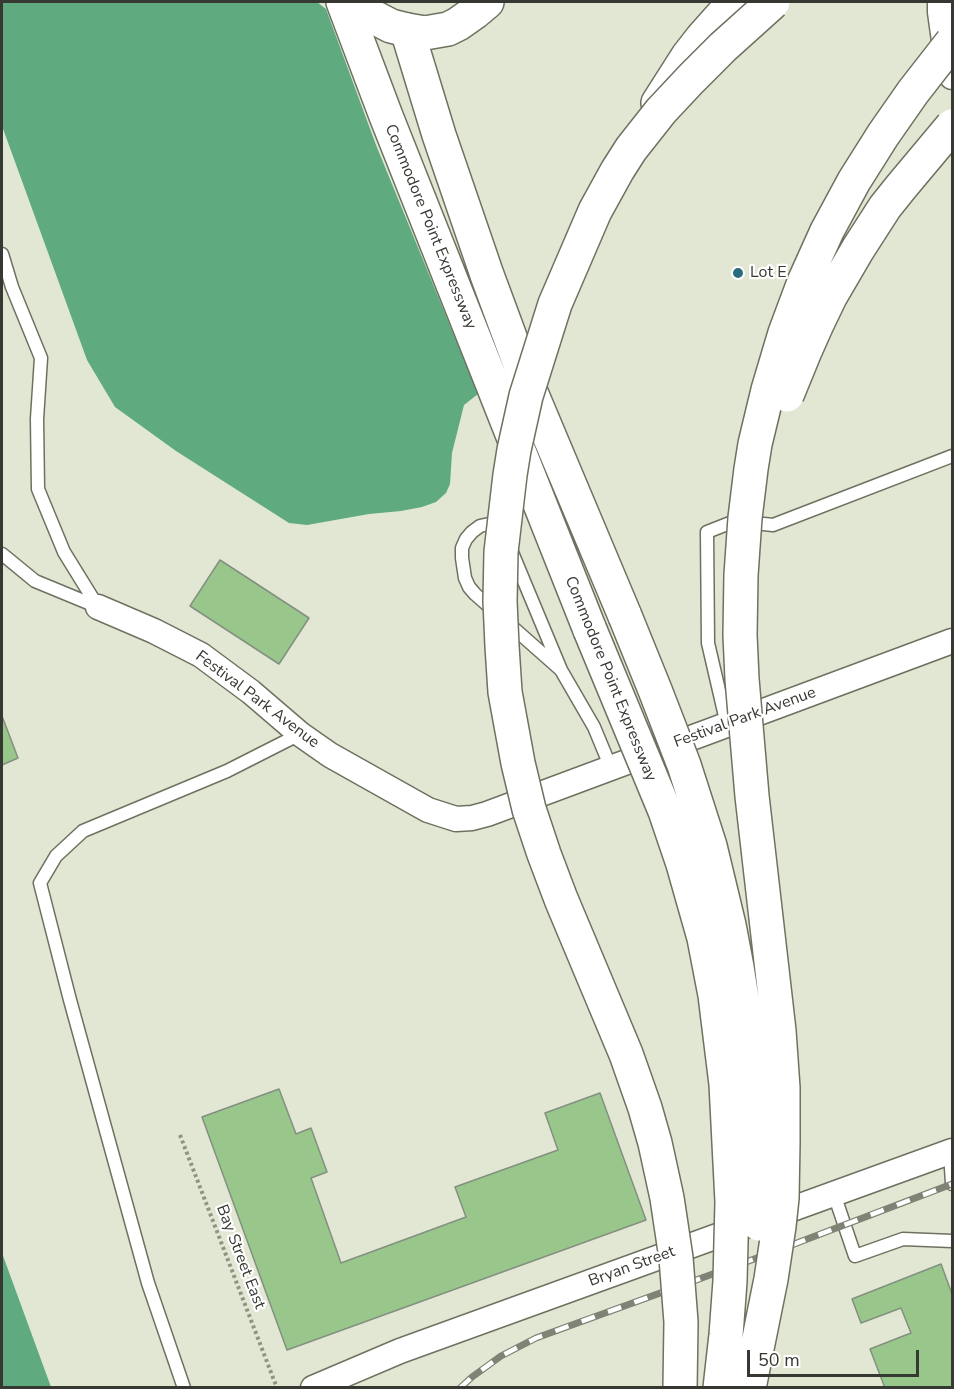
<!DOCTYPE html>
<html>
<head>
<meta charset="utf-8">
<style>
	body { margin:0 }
	#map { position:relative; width:954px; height:1389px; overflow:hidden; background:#e1e7d2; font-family:"Nunito Sans",sans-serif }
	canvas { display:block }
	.frame { position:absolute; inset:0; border:3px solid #363931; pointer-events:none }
	.scale { position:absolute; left:747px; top:1350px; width:172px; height:27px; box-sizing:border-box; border:3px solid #363931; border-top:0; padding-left:8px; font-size:18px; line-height:21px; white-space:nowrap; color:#363931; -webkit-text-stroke:4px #fff; paint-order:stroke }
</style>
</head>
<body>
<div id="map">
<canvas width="954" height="1389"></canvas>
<div class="frame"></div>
<div class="scale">50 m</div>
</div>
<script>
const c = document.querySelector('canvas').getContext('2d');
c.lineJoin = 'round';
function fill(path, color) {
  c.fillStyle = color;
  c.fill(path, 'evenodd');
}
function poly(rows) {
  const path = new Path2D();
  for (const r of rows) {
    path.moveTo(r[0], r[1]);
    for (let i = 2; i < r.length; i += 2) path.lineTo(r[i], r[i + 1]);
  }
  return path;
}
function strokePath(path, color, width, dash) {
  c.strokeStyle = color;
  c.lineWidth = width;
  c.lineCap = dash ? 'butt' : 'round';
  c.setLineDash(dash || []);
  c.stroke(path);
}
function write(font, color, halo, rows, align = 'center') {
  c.font = font + ' "Nunito Sans",sans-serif';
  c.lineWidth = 4.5;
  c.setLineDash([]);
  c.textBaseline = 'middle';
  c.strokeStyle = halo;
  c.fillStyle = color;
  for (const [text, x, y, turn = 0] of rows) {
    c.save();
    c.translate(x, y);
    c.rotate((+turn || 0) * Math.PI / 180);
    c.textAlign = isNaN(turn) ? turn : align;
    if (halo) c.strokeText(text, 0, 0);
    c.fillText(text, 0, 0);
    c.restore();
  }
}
fill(poly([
	[2,2,317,2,326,9,376,145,478,394,464,405,452,453,450,484,446,493,436,502,422,507,401,511,369,514,307,525,289,523,176,451,115,407,87,360,2,126],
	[2,1253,51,1387,2,1387]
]), '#60aa80');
const building = poly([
	[220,560,309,618,279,664,190,606,220,560],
	[2,716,18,758,2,765,2,716],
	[279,1089,296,1134,311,1128,327,1172,311,1178,341,1263,466,1217,455,1187,558,1150,545,1113,600,1093,646,1220,287,1350,202,1117,279,1089],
	[941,1264,952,1294,952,1388,885,1388,870,1349,911,1333,901,1308,861,1323,852,1299,941,1264]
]);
fill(building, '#99c78b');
strokePath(building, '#839080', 1.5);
const lane = poly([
	[2,254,12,287,41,358,37,419,38,489,64,552,98,607],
	[502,529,495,524,489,524,480,526,472,532,466,539,462,548,462,558,465,578,469,587,475,594,561,670],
	[511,550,561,670,594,727,611,768],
	[2,554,35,581,98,607],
	[727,725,708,643,707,532,735,521,773,525,952,456],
	[950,1152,952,1184],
	[834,1194,855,1256,903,1239,952,1241],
	[184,1388,148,1283,70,1000,40,883,56,856,83,831,227,771,300,734]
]);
const street = poly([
	[940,2,940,12,945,48,952,77],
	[98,607,154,631,201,655,251,692,300,734,330,755,428,810,456,819,472,818,487,814,952,641],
	[313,1388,400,1351,952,1151]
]);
const secondary = poly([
	[352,2,366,13,391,26,407,30,425,33,448,29,458,24,475,12,487,2]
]);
const highway = poly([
	[343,2,386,116,590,630],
	[407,30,439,135,487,275,527,383,625,616],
	[658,103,688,56,702,38,734,2]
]);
strokePath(lane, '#6d7260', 15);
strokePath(street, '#6d7260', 27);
strokePath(secondary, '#6d7260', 36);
strokePath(highway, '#6d7260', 36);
strokePath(poly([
	[180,1135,277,1388]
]), '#8e9384', 4, [3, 3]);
strokePath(lane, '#fff', 12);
strokePath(street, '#fff', 24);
strokePath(secondary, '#fff', 33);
strokePath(highway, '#fff', 33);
const rail = poly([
	[460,1388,472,1377,501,1356,536,1338,768,1254,952,1184]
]);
strokePath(rail, '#7e8375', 7);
strokePath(rail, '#fff', 4.5, [14]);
const highwayBridge = poly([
	[787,395,805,351,817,324,830,297,858,249,885,207,901,187,952,126],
	[625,616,655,690,684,765,710,846,729,925,737,967,750,1048,757,1133,759,1224],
	[590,630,665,811,683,864,704,938,715,995,726,1084,732,1202,730,1281,726,1335,720,1388],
	[680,1388,681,1322,676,1258,667,1198,655,1143,645,1108,626,1054,561,899,544,854,529,809,518,763,505,692,502,646,500,601,501,552,510,475,514,450,526,396,555,304,595,211,617,171,631,149,661,111,691,79,723,47,773,2],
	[749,1388,771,1279,779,1226,782,1198,783,1142,783,1088,779,1031,752,796,742,679,740,635,741,575,745,518,751,469,755,444,768,390,785,333,804,282,827,231,854,181,883,135,913,92,952,42]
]);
strokePath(highwayBridge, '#6d7260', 36, []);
strokePath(highwayBridge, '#fff', 33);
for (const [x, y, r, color] of [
	[738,273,6,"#276c7c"]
]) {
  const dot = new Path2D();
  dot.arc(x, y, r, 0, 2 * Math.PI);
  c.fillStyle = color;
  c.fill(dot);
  strokePath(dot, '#fff', 2);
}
write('16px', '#363931', '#fff', [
	["Commodore Point Expressway",430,227,68],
	["Commodore Point Expressway",610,679,68],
	["Festival Park Avenue",257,700,37],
	["Festival Park Avenue",745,718,-20],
	["Bay Street East",240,1257,69],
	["Bryan Street",632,1267,-20]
]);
write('16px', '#363931', '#fff', [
	["Lot E",750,273]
], 'left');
</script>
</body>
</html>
